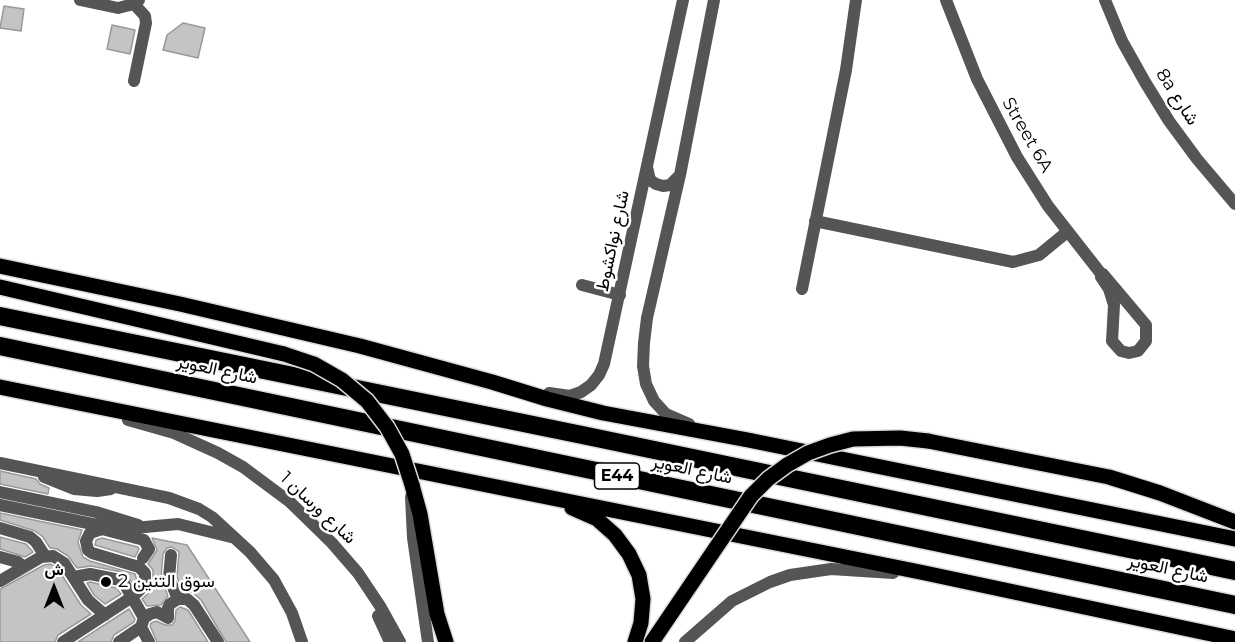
<!DOCTYPE html>
<html>
<head>
<meta charset="utf-8">
<style>
	body { margin:0 }
	#map { position:relative; width:1235px; height:642px; overflow:hidden; background:#fff; font-family:Montserrat,Vazirmatn,sans-serif }
	canvas { display:block }
	.north { position:absolute; left:24px; top:558px; width:60px; height:60px; -webkit-text-stroke:4px #fff; paint-order:stroke; rotate:0deg; font-size:16px; font-weight:700; line-height:24px; text-align:center; color:#000 }
	.north::after { content:''; display:block; margin:auto; width:21px; height:27px; background:#000; clip-path:polygon(50% 0,100% 100%,50% 72%,0 100%) }
</style>
</head>
<body>
<div id="map">
<canvas width="1235" height="642"></canvas>
<div class="north">ش</div>
</div>
<script>
const c = document.querySelector('canvas').getContext('2d');
c.lineJoin = 'round';
function fill(path, color) {
  c.fillStyle = color;
  c.fill(path, 'evenodd');
}
function poly(rows) {
  const path = new Path2D();
  for (const r of rows) {
    path.moveTo(r[0], r[1]);
    for (let i = 2; i < r.length; i += 2) path.lineTo(r[i], r[i + 1]);
  }
  return path;
}
function strokePath(path, color, width, dash) {
  c.strokeStyle = color;
  c.lineWidth = width;
  c.lineCap = dash ? 'butt' : 'round';
  c.setLineDash(dash || []);
  c.stroke(path);
}
function write(font, color, halo, rows, align = 'center') {
  c.font = font + ' Montserrat,Vazirmatn,sans-serif';
  c.lineWidth = 5;
  c.setLineDash([]);
  c.textBaseline = 'middle';
  c.strokeStyle = halo;
  c.fillStyle = color;
  for (const [text, x, y, turn = 0] of rows) {
    c.save();
    c.translate(x, y);
    c.rotate((+turn || 0) * Math.PI / 180);
    c.textAlign = isNaN(turn) ? turn : align;
    if (halo) c.strokeText(text, 0, 0);
    c.fillText(text, 0, 0);
    c.restore();
  }
}
const building = poly([
	[4,6,24,9,21,31,0,28,4,6],
	[183,23,205,28,198,58,163,50,167,35,183,23],
	[112,25,135,30,130,54,107,49,112,25],
	[0,471,36,479,40,484,49,488,48,494,0,484,0,471],
	[0,513,82,530,78,542,83,557,90,561,135,574,137,581,134,584,122,572,91,566,77,568,68,556,57,549,50,548,43,537,35,531,0,520,0,513],
	[0,537,26,544,33,552,25,557,0,549,0,537],
	[102,538,138,547,139,549,135,557,95,545,96,540,102,538],
	[152,538,187,545,250,642,226,642,201,600,192,592,183,591,177,577,179,552,172,547,167,548,163,554,161,578,168,596,161,605,147,606,142,599,151,591,153,585,153,570,148,564,157,550,152,538],
	[51,564,58,569,81,605,91,614,58,635,55,642,0,642,0,589,44,565,51,564],
	[90,582,116,588,121,594,105,604,94,595,87,583,90,582],
	[180,607,188,610,208,642,157,642,150,626,151,623,156,621,165,625,172,625,175,621,176,610,180,607],
	[129,609,135,619,134,622,114,635,111,642,78,642,129,609]
]);
fill(building, '#c4c4c4');
strokePath(building, '#999', 1.5);
const major = poly([
	[0,266,180,304,360,346,492,382,547,399,603,413,748,440,1235,539],
	[0,287,284,354],
	[0,387,920,572,1235,639],
	[928,441,1109,477,1160,493,1235,522],
	[412,485,420,514,437,614,446,642],
	[572,508,597,519,615,535,629,554,639,575,643,599,641,623,635,642]
]);
const highway = poly([
	[0,316,587,436,1235,571],
	[0,346,1235,605]
]);
strokePath(major, '#dbdbdb', 18);
strokePath(highway, '#dbdbdb', 21);
strokePath(poly([
	[80,0,118,8,134,4,139,0],
	[946,0,977,79,1017,157,1048,206,1102,275],
	[1105,0,1122,41,1145,82,1169,121,1197,159,1235,204],
	[134,81,146,23,145,16,134,4],
	[647,167,650,180,656,184,663,186,670,185,679,176],
	[815,221,1013,262,1039,255,1067,232],
	[1103,274,1146,325,1146,341,1138,351,1129,353,1121,351,1112,341,1114,305,1109,289,1101,277,1103,274],
	[582,285,620,295],
	[802,289,846,70,856,0],
	[549,393,570,396,581,392,591,385,599,375,604,364,683,0],
	[128,420,174,433,218,453,243,467,290,502,332,543,358,573,380,606,400,642],
	[689,424,666,414,654,401,646,384,643,366,644,343,647,318,680,175,714,0],
	[0,463,169,498,199,509,212,517,250,552,274,580,292,613,302,642],
	[44,477,74,489,97,491,111,489],
	[0,492,96,512,138,525],
	[411,497,413,538,428,642],
	[0,505,112,528,134,528,178,524,235,538],
	[0,528,30,537,36,542,45,556],
	[171,555,169,578,178,599],
	[0,557,18,562,24,567],
	[74,577,90,574,120,580,125,585,144,618],
	[0,581,41,557,53,556,64,563,88,600,105,615],
	[378,616,390,642],
	[168,618,168,608,170,604,178,599,187,599,194,605,218,642],
	[63,642,132,597,145,585,145,573,139,567,92,553,88,550,86,541,90,533,102,529,144,540,149,549,143,558],
	[119,642,141,627],
	[149,642,141,627,144,618,150,614,157,612,168,618],
	[685,642,732,601,770,582,790,575,831,569,893,573]
]), '#555', 12);
strokePath(major, '#000', 15);
strokePath(highway, '#000', 18);
const majorBridge = poly([
	[284,354,314,364,342,380,367,401,387,427,402,454,412,485],
	[652,642,751,496,768,479,787,465,808,453,830,445,853,439,900,438,928,441]
]);
strokePath(majorBridge, '#dbdbdb', 18, []);
strokePath(majorBridge, '#000', 15);
for (const [x, y, r, color] of [
	[106,582,6,"#000"]
]) {
  const dot = new Path2D();
  dot.arc(x, y, r, 0, 2 * Math.PI);
  c.fillStyle = color;
  c.fill(dot);
  strokePath(dot, '#fff', 2);
}
for (const [x, y, w] of [
	[617,476,45]
]) {
  const box = new Path2D();
  box.roundRect(x - w / 2, y - 13, w, 26, 4.5);
  c.fillStyle = '#fff';
  c.fill(box);
  strokePath(box, '#000', 1.5);
}
write('bold 16px', '#000', null, [
	["E44",617,476]
]);
write('18px', '#000', '#fff', [
	["8a شارع",1177,97,57],
	["Street 6A",1027,135,60],
	["شارع نواكشوط",613,241,-78],
	["شارع العوير",217,370,12],
	["شارع العوير",692,470,12],
	["شارع ورسان 1",318,508,43],
	["شارع العوير",1168,569,12]
]);
write('18px', '#000', '#fff', [
	["سوق التنين 2",118,582]
], 'left');
</script>
</body>
</html>
